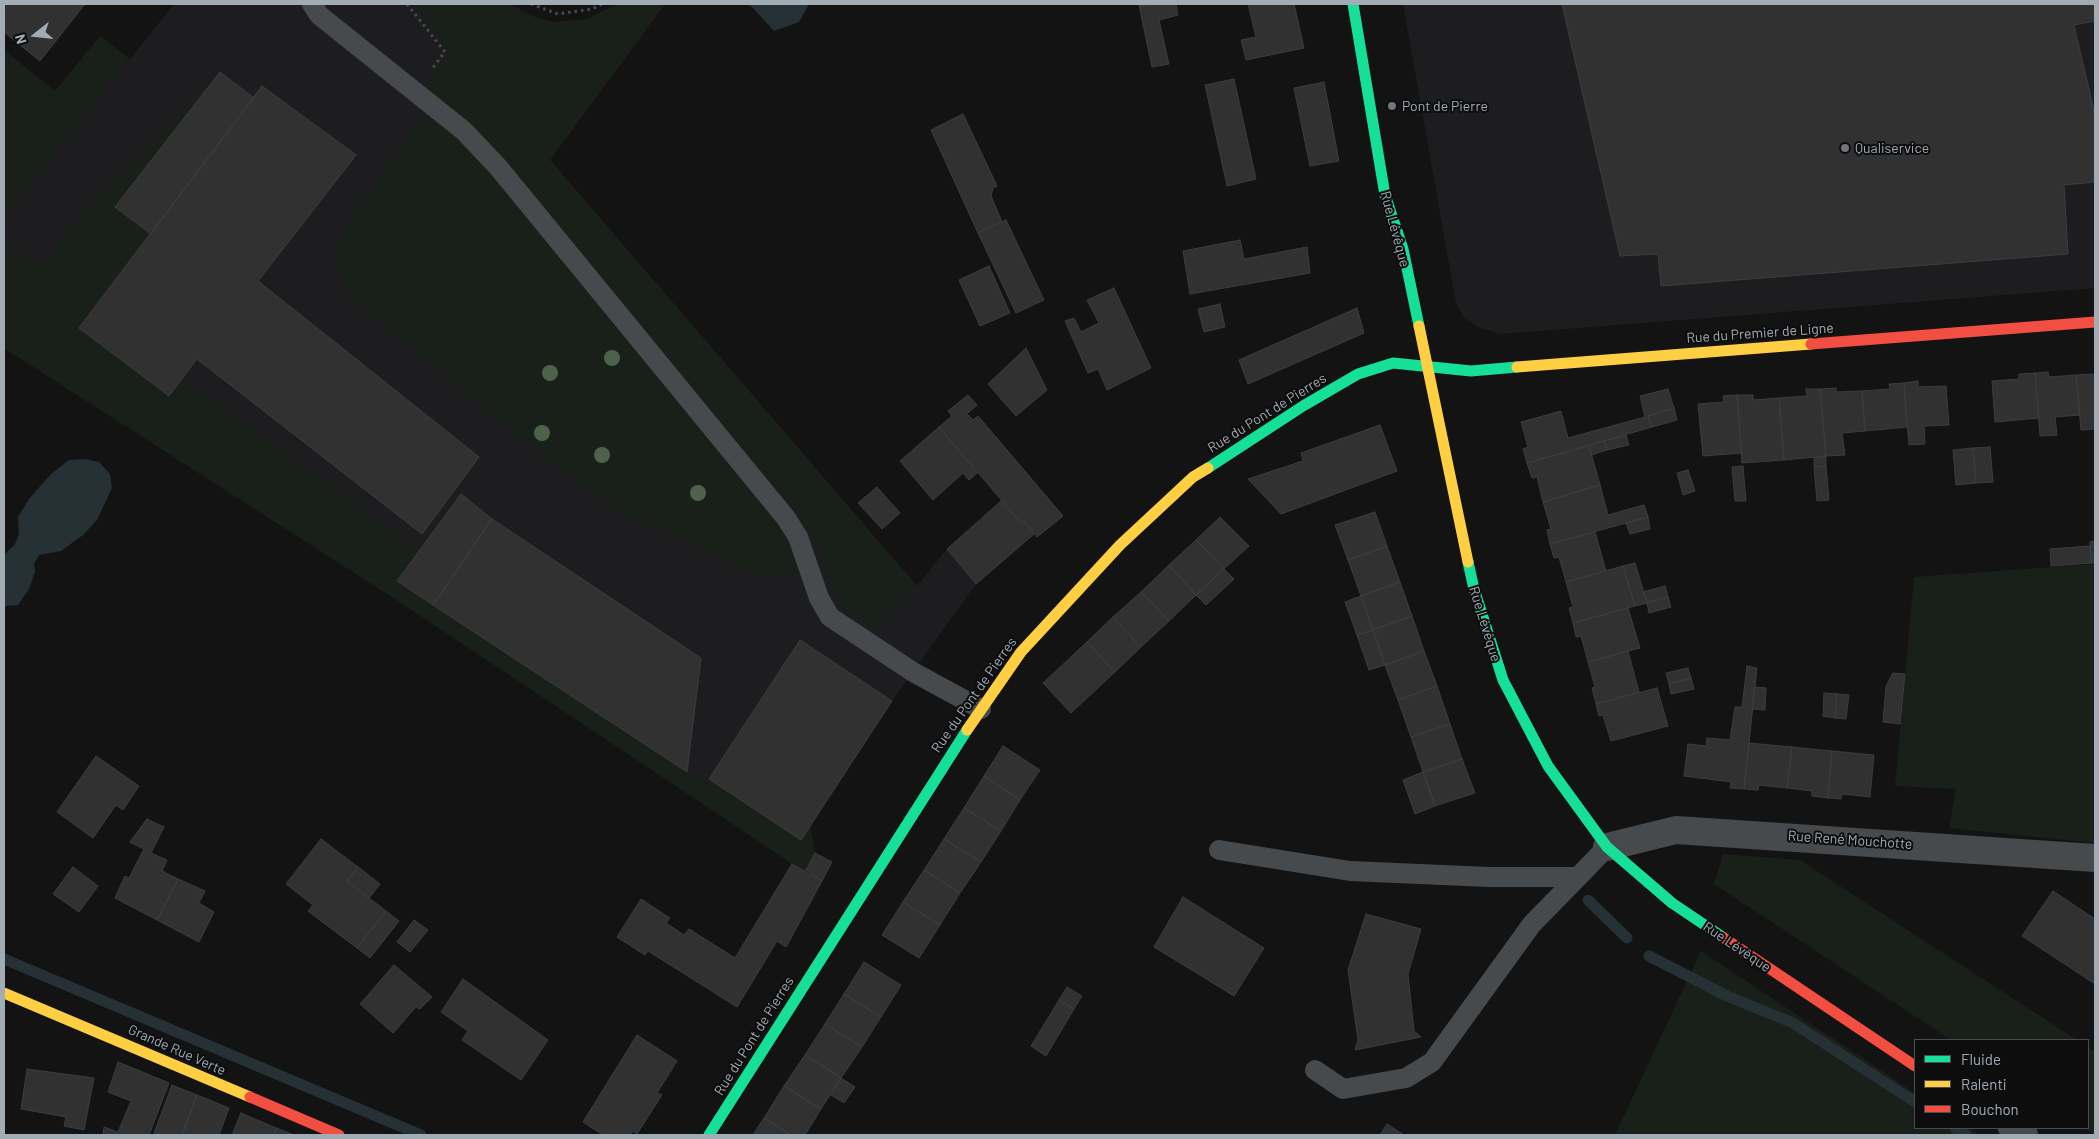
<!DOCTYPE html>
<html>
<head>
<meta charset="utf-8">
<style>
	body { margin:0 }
	#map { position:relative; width:2099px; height:1139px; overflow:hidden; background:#131313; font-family:Barlow,sans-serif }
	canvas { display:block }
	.frame { position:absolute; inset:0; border:5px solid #a2acb5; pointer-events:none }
	.legend { position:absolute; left:1914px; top:1039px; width:175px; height:90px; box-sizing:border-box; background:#0d0d0e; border:1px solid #494d51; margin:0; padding:6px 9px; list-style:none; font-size:15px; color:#a2acb5 }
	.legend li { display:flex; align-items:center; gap:10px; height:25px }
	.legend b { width:25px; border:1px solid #494d51 }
	.north { position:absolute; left:10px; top:10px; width:50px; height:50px; -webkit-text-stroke:4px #0d0d0e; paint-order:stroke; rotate:254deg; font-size:14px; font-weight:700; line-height:20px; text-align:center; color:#a2acb5 }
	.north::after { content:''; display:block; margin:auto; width:18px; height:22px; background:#a2acb5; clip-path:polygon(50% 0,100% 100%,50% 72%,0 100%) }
</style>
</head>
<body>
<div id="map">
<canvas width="2099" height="1139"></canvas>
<div class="frame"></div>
<ul class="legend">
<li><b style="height:6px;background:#16e098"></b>Fluide</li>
<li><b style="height:6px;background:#ffcf43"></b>Ralenti</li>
<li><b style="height:6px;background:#f24e42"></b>Bouchon</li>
</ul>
<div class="north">N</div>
</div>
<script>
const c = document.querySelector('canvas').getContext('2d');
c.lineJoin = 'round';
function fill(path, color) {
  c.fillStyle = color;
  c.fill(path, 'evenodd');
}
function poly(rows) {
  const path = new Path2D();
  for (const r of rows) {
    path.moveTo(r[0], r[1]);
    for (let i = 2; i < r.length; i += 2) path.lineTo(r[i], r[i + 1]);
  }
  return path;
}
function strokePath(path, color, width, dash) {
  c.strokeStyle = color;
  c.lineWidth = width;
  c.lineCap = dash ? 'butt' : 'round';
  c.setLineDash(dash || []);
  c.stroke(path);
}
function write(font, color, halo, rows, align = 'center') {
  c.font = font + ' Barlow,sans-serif';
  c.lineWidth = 4;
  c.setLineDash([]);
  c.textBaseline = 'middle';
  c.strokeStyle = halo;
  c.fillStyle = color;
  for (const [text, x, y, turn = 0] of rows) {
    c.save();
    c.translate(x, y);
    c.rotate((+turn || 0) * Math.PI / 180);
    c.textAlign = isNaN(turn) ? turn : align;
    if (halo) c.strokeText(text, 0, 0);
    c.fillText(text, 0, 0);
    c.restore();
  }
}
fill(poly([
	[174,4,426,4,550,160,917,586,947,549,976,584,892,701,810,826,815,853,792,864,616,745,392,597,4,348,4,217],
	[1403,4,2095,4,2095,288,1500,334,1479,327,1464,318,1456,303]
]), '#1d1d1f');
fill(poly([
	[413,4,510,4,535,17,553,22,587,19,617,4,665,4,550,160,918,587,876,629,842,609,827,561,801,516,715,415,581,252,504,161,425,85,450,52],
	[100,36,130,59,4,217,4,50,55,91],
	[220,72,115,207,151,234,80,328,169,396,183,378,419,551,397,581,433,605,687,772,709,779,801,840,810,827,815,853,805,872,392,597,4,348,4,241,39,266,112,181],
	[430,117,443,124,474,151,786,533,802,577,754,575,612,507,544,457,379,321,346,291,338,276,335,262,336,249,343,230,402,144,420,124],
	[2095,564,2095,843,1949,828,1956,789,1895,786,1914,577],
	[1723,854,1800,860,2077,1040,1951,1040,1714,884],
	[1701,951,1915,1093,1915,1128,1968,1128,1980,1135,1615,1135],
	[2088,1047,2095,1052,2095,1135,2084,1128,2088,1128]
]), '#192019');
fill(poly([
	[742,4,809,4,799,22,774,31,751,6],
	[85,459,99,462,110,474,112,488,97,520,83,535,61,551,39,555,34,564,35,572,29,589,18,605,4,606,4,555,15,544,19,534,18,517,29,499,51,474,69,460]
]), '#253135');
strokePath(poly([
	[1588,900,1627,938],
	[1649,956,1727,996,1793,1023,1915,1102],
	[4,959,421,1135],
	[1955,1128,1966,1135]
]), '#253135', 11);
const building = poly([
	[4,4,85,4,40,61,4,32,4,4],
	[1176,4,1178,15,1159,20,1169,64,1152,67,1139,5,1176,4],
	[1248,4,1294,4,1304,48,1246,60,1241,40,1256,37,1248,4],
	[1562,4,2095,4,2095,21,2074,25,2095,115,2095,182,2064,185,2068,254,1661,286,1658,254,1620,256,1562,4],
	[220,72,254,98,151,234,115,207,220,72],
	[1234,79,1256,179,1227,186,1205,85,1234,79],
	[1324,82,1339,161,1310,166,1294,88,1324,82],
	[262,86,356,155,258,281,479,457,422,534,197,359,169,396,79,328,262,86],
	[963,114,997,186,993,188,991,196,1002,222,978,233,931,130,963,114],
	[1006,220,1044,300,1016,313,978,233,1006,220],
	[1240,240,1244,259,1307,247,1310,273,1190,294,1183,251,1240,240],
	[989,266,1010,313,980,326,959,280,989,266],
	[1114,288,1151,368,1107,390,1098,369,1088,373,1065,321,1074,318,1081,332,1099,323,1087,300,1114,288],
	[1220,304,1225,327,1204,332,1198,309,1220,304],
	[1357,308,1364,333,1248,384,1239,360,1357,308],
	[1026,348,1047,390,1016,416,988,384,1026,348],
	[2048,372,2049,377,2076,375,2080,415,2055,417,2057,435,2040,436,2035,373,2048,372],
	[2035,373,2039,418,1995,422,1992,381,2019,379,2019,374,2035,373],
	[2095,374,2095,429,2081,430,2076,375,2095,374],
	[1918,381,1918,387,1946,386,1949,425,1924,426,1925,444,1909,445,1904,383,1918,381],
	[1904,383,1907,427,1865,431,1862,391,1890,389,1889,384,1904,383],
	[1836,388,1836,392,1862,391,1865,431,1842,433,1845,455,1826,456,1820,389,1836,388],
	[1668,389,1674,408,1648,416,1652,427,1527,463,1523,449,1528,447,1521,422,1561,411,1568,438,1645,417,1640,396,1668,389],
	[1806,389,1820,389,1826,456,1784,460,1779,398,1807,396,1806,389],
	[968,395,977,405,967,414,973,420,978,416,1063,516,1037,537,1024,521,1021,523,939,427,952,416,948,411,968,395],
	[1737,395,1742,453,1703,456,1698,404,1724,402,1723,396,1737,395],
	[1737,395,1753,395,1753,400,1779,398,1784,460,1742,463,1737,395],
	[1674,408,1677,420,1652,427,1648,416,1674,408],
	[1380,425,1397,471,1281,514,1248,479,1303,461,1301,453,1380,425],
	[939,427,977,473,969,480,963,473,933,500,900,461,939,427],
	[1626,435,1629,445,1607,450,1604,441,1626,435],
	[1604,441,1607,450,1591,455,1589,446,1604,441],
	[1589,446,1600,485,1543,502,1537,477,1532,478,1527,463,1589,446],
	[1990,447,1993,482,1976,483,1973,448,1990,447],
	[1973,448,1976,483,1956,485,1953,450,1973,448],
	[1826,456,1826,466,1814,467,1814,458,1826,456],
	[1743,466,1746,501,1735,501,1732,467,1743,466],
	[1826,466,1829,500,1817,501,1814,467,1826,466],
	[1688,470,1695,491,1683,495,1677,473,1688,470],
	[1600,485,1608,515,1644,505,1648,517,1550,544,1547,530,1551,529,1543,502,1600,485],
	[877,487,900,513,882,529,858,503,877,487],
	[461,494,492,519,433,605,397,581,461,494],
	[1001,501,1021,523,1024,521,1034,534,976,584,947,549,1001,501],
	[1375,512,1387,546,1348,560,1335,525,1375,512],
	[1220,517,1249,546,1224,569,1196,540,1220,517],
	[1648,517,1650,529,1630,534,1626,523,1648,517],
	[492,519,701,658,687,772,433,605,492,519],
	[1595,532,1606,571,1566,582,1559,557,1554,558,1550,544,1595,532],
	[1196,540,1224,569,1196,595,1169,565,1196,540],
	[2095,541,2095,563,2091,563,2090,542,2095,541],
	[1387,546,1400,582,1361,596,1348,560,1387,546],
	[2090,546,2091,563,2051,566,2050,549,2090,546],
	[1635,563,1647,603,1635,606,1623,566,1635,563],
	[1169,565,1196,595,1169,621,1141,592,1169,565],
	[1623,566,1635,606,1573,623,1569,608,1573,607,1566,582,1623,566],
	[1224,569,1234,579,1206,605,1196,595,1224,569],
	[1400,582,1412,616,1373,630,1361,596,1400,582],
	[1665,586,1668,597,1647,603,1643,592,1665,586],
	[1141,592,1169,621,1141,647,1113,617,1141,592],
	[1361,596,1373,630,1357,635,1345,602,1361,596],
	[1668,597,1671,607,1649,613,1647,603,1668,597],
	[1628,608,1640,648,1588,662,1581,636,1576,637,1573,623,1628,608],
	[1412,616,1424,651,1385,665,1373,630,1412,616],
	[1113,617,1141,647,1115,672,1087,642,1113,617],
	[1373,630,1385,665,1369,670,1357,635,1373,630],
	[800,640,892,701,801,840,709,779,800,640],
	[1087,642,1115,672,1071,713,1043,683,1087,642],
	[1424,651,1437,686,1398,700,1385,665,1424,651],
	[1628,651,1639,692,1596,704,1592,688,1595,687,1588,662,1628,651],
	[1747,666,1757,668,1744,789,1730,788,1731,782,1684,776,1688,744,1706,746,1707,738,1730,740,1735,707,1742,707,1747,666],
	[1688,668,1691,678,1669,684,1666,673,1688,668],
	[1893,673,1905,674,1900,724,1883,722,1886,686,1893,673],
	[1691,678,1694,689,1671,694,1669,684,1691,678],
	[1437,686,1450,724,1411,737,1398,700,1437,686],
	[1754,687,1766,688,1765,710,1752,709,1754,687],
	[1657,688,1668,726,1611,741,1603,715,1599,716,1596,704,1657,688],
	[1824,693,1837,694,1835,718,1823,716,1824,693],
	[1837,694,1849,695,1846,719,1835,718,1837,694],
	[1450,724,1462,759,1423,772,1411,737,1450,724],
	[1749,743,1792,747,1787,788,1759,785,1758,790,1744,789,1749,743],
	[1003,746,1040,770,1020,800,984,776,1003,746],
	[1792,747,1832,751,1828,798,1812,796,1812,791,1787,788,1792,747],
	[1832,751,1874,755,1870,797,1842,794,1841,799,1828,798,1832,751],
	[96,756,139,786,123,810,116,805,93,838,57,812,96,756],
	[1462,759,1475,793,1435,806,1423,772,1462,759],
	[1423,772,1435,806,1415,814,1403,780,1423,772],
	[984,776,1020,800,1001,831,964,808,984,776],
	[964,808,1001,831,981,862,944,839,964,808],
	[147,819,164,827,151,853,167,860,162,871,178,879,157,920,115,898,125,876,129,878,144,849,130,842,147,819],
	[321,839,358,867,347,881,386,911,357,948,308,911,313,905,286,884,321,839],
	[944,839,981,862,960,893,924,870,944,839],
	[815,853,832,862,822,881,806,870,815,853],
	[792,864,822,881,786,947,777,941,737,1007,648,951,645,955,617,937,641,899,670,918,666,923,684,935,689,929,735,958,792,864],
	[73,867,98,886,79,912,53,894,73,867],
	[358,867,380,884,369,898,347,881,358,867],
	[924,870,960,893,940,925,903,902,924,870],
	[178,879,205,891,199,903,214,912,199,942,157,920,178,879],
	[2053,891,2095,919,2095,984,2022,936,2053,891],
	[1183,897,1264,948,1234,996,1154,947,1183,897],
	[903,902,940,925,919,958,882,935,903,902],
	[386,911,399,921,370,958,357,948,386,911],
	[1366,914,1421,929,1408,974,1414,1031,1421,1037,1355,1050,1358,1040,1348,970,1366,914],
	[414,920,428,930,410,952,397,942,414,920],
	[864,962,901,985,881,1017,844,994,864,962],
	[394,965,432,997,420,1009,416,1007,393,1033,360,1004,394,965],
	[463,979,548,1040,521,1080,462,1040,468,1031,441,1012,463,979],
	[1067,987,1082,996,1074,1009,1059,1000,1067,987],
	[844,994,881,1017,862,1047,825,1024,844,994],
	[1059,1000,1074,1009,1046,1056,1031,1046,1059,1000],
	[825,1024,862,1047,841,1078,805,1055,825,1024],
	[637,1035,677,1061,657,1093,662,1095,637,1134,633,1131,630,1135,603,1135,583,1122,637,1035],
	[805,1055,841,1078,821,1109,784,1086,805,1055],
	[118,1062,169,1083,149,1135,103,1135,104,1127,118,1132,131,1101,108,1092,118,1062],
	[27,1069,94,1078,84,1130,64,1126,66,1117,21,1109,27,1069],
	[841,1078,855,1087,844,1103,831,1095,841,1078],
	[172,1085,197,1095,182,1135,161,1135,154,1133,172,1085],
	[784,1086,821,1109,805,1135,791,1135,764,1118,784,1086],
	[197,1095,229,1108,219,1135,182,1135,197,1095],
	[241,1113,276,1128,274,1135,232,1135,241,1113],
	[764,1118,791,1135,753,1135,764,1118],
	[1387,1124,1404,1135,1380,1135,1387,1124],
	[276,1128,294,1135,274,1135,276,1128]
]);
fill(building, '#313132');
strokePath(building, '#3b3d3f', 1);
strokePath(poly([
	[407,4,445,52,432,69],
	[531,4,558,14,592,9,602,4]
]), '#484a4e', 3, [2.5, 4]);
strokePath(poly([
	[312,4,319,15,464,131,498,167,786,518,798,537,819,598,830,617,913,672,981,709],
	[1219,850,1350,871,1489,877,1578,877,1607,847],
	[1315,1070,1343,1089,1406,1078,1432,1062,1532,924,1578,877]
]), '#474a4c', 20);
strokePath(poly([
	[1607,847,1676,830,2095,858],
	[2012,1128,2024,1135]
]), '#474a4c', 28);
strokePath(poly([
	[1353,4,1385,195,1403,249,1419,326],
	[1208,468,1303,406,1358,374,1393,363,1471,371,1517,367],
	[1468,562,1474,589,1503,680,1548,766,1607,847,1672,903,1724,938],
	[709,1135,967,730]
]), '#16e098', 11);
strokePath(poly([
	[1419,326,1468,562],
	[1517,367,1811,344],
	[967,730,1021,652,1120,545,1193,477,1208,468],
	[4,993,250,1097]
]), '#ffcf43', 11);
strokePath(poly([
	[1811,344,2095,322],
	[1724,938,1915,1066],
	[250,1097,339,1135]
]), '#f24e42', 11);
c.fillStyle = '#4e624b';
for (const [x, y] of [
	[612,358],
	[550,373],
	[542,433],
	[602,455],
	[698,493]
]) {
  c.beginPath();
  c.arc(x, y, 8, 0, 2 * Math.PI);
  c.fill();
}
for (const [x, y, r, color] of [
	[1392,106,5,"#70767c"],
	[1845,148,5,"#70767c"]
]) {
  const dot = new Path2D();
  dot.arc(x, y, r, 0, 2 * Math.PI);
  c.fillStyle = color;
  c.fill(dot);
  strokePath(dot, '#0d0d0e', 2);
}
write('14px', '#a2acb5', '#0d0d0e', [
	["Pont de Pierre",1402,106],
	["Qualiservice",1855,148]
], 'left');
write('14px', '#a2acb5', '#0d0d0e', [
	["Rue Lévêque",1395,229,75],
	["Rue du Premier de Ligne",1760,333,-4],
	["Rue du Pont de Pierres",1267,413,-32],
	["Rue Lévêque",1485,624,73],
	["Rue du Pont de Pierres",974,695,-55],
	["Rue René Mouchotte",1850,840,4],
	["Rue Lévêque",1737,947,34],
	["Rue du Pont de Pierres",754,1036,-58],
	["Grande Rue Verte",177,1050,24]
]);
</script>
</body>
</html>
